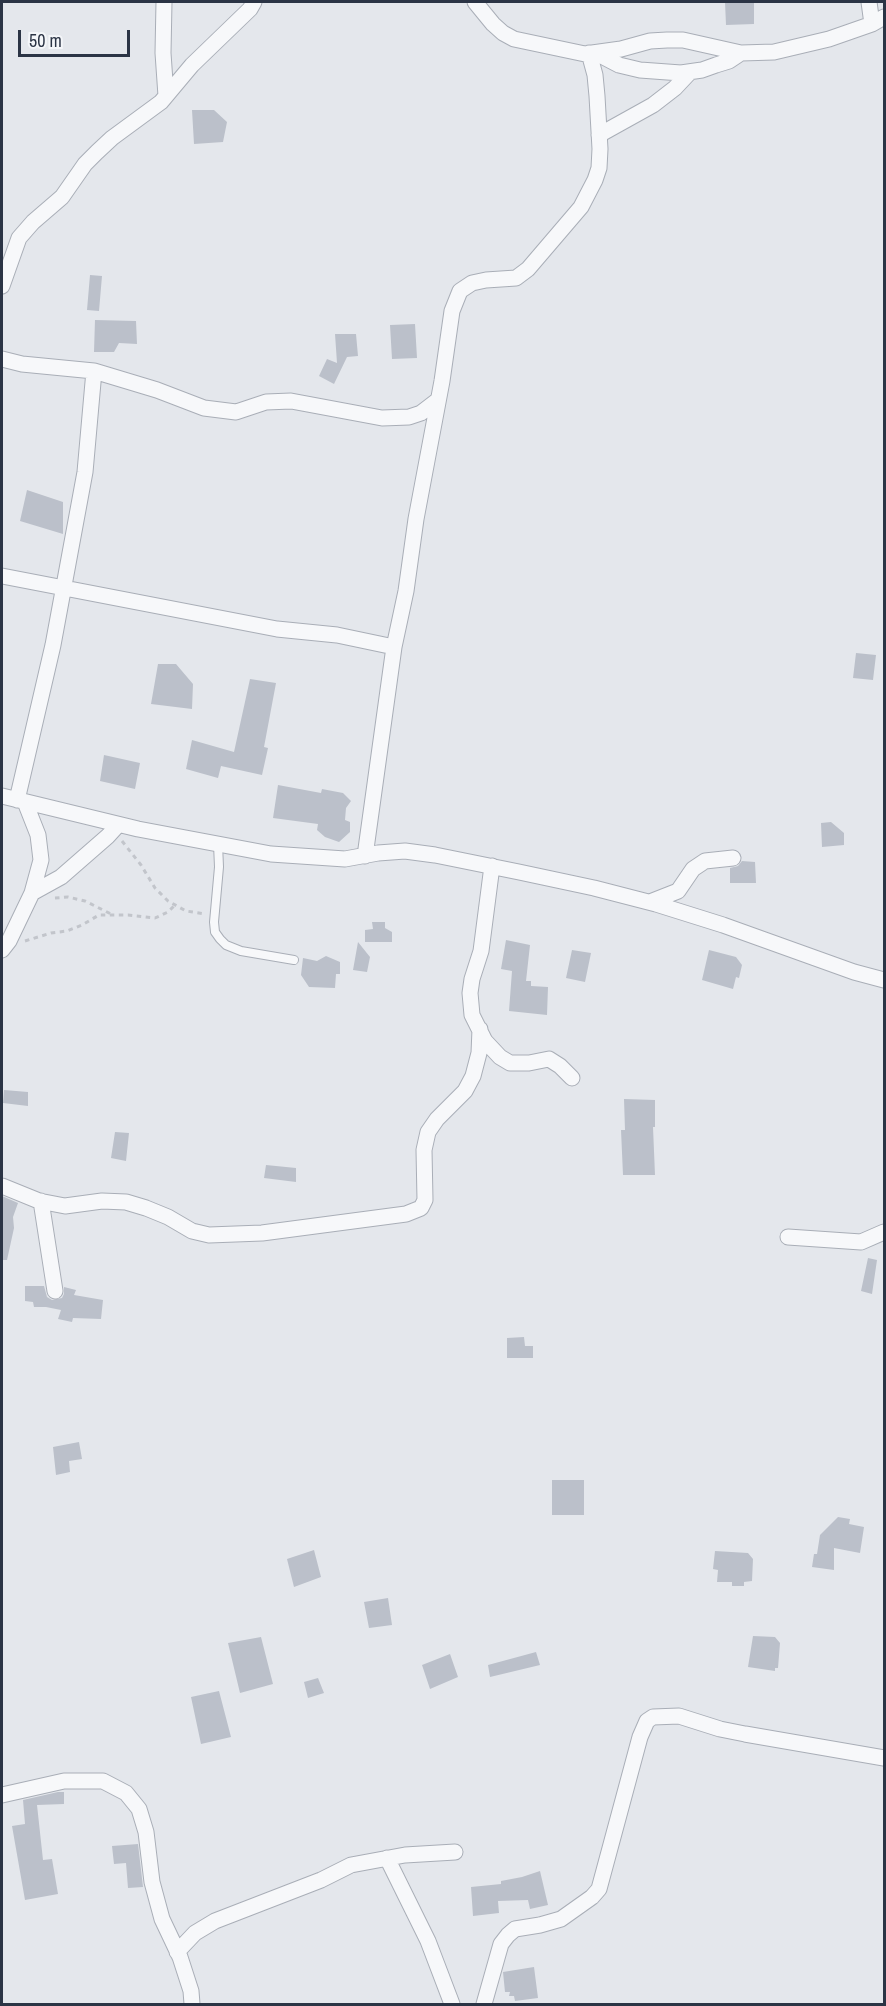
<!DOCTYPE html>
<html>
<head>
<meta charset="utf-8">
<style>
	body { margin:0 }
	#map { position:relative; width:886px; height:2006px; overflow:hidden; background:#e4e7ec; font-family:"Archivo Narrow",sans-serif }
	canvas { display:block }
	.frame { position:absolute; inset:0; border:3px solid #2b3445; pointer-events:none }
	.scale { position:absolute; left:18px; top:30px; width:112px; height:27px; box-sizing:border-box; border:3px solid #2b3445; border-top:0; padding-left:8px; font-size:18px; line-height:21px; white-space:nowrap; color:#2b3445; -webkit-text-stroke:4px #f4f6f9; paint-order:stroke }
</style>
</head>
<body>
<div id="map">
<canvas width="886" height="2006"></canvas>
<div class="frame"></div>
<div class="scale">50 m</div>
</div>
<script>
const c = document.querySelector('canvas').getContext('2d');
c.lineJoin = 'round';
function fill(path, color) {
  c.fillStyle = color;
  c.fill(path, 'evenodd');
}
function poly(rows) {
  const path = new Path2D();
  for (const r of rows) {
    path.moveTo(r[0], r[1]);
    for (let i = 2; i < r.length; i += 2) path.lineTo(r[i], r[i + 1]);
  }
  return path;
}
function strokePath(path, color, width, dash) {
  c.strokeStyle = color;
  c.lineWidth = width;
  c.lineCap = dash ? 'butt' : 'round';
  c.setLineDash(dash || []);
  c.stroke(path);
}
fill(poly([
	[725,2,754,2,754,24,726,25],
	[192,110,214,110,227,122,223,142,194,144],
	[90,275,102,276,99,311,87,310],
	[95,320,136,321,137,344,119,343,114,352,94,352],
	[415,324,417,358,392,359,390,325],
	[335,334,356,334,358,356,347,357,334,384,319,376,327,359,337,363],
	[27,490,63,502,63,534,20,521],
	[856,653,876,655,873,680,853,678],
	[158,664,176,664,193,684,192,709,151,704],
	[250,679,276,683,264,747,268,748,262,775,221,766,218,778,186,769,192,740,234,752],
	[104,755,140,763,135,789,100,781],
	[278,785,321,793,322,789,343,793,351,801,346,808,345,820,350,822,350,832,339,842,325,837,317,830,318,824,273,818],
	[831,822,844,833,844,845,822,847,821,823],
	[742,861,755,862,756,883,730,883,730,868,738,866],
	[372,922,385,922,385,928,392,932,392,942,365,942,365,930,373,929],
	[506,940,530,945,526,981,531,981,531,986,548,987,547,1015,509,1011,512,971,501,969],
	[358,942,370,957,367,972,353,970],
	[572,950,591,953,585,982,566,978],
	[709,950,736,957,742,965,739,978,736,977,733,989,702,980],
	[326,956,340,962,340,974,336,974,335,988,309,987,301,975,303,958,317,961],
	[4,1090,28,1092,28,1106,3,1103],
	[624,1099,655,1100,655,1127,653,1127,655,1175,623,1175,621,1130,625,1130],
	[115,1132,129,1133,126,1161,111,1158],
	[266,1165,296,1168,296,1182,264,1178],
	[2,1196,18,1203,13,1217,14,1228,7,1260,2,1260],
	[868,1258,877,1260,872,1294,861,1291],
	[25,1286,44,1286,47,1297,52,1300,62,1298,64,1294,64,1287,76,1290,74,1295,103,1300,101,1319,73,1318,72,1322,58,1319,61,1310,46,1307,34,1307,33,1302,25,1301],
	[524,1337,525,1346,533,1346,533,1358,507,1358,507,1338],
	[79,1442,82,1459,69,1461,70,1472,56,1475,53,1447],
	[552,1480,584,1480,584,1515,552,1515],
	[838,1517,850,1519,849,1524,864,1527,860,1553,834,1548,834,1570,812,1567,814,1554,817,1554,820,1535],
	[314,1550,321,1577,294,1587,287,1559],
	[715,1551,748,1553,753,1559,752,1581,744,1582,744,1586,732,1586,732,1582,717,1582,718,1570,713,1569],
	[388,1598,392,1625,369,1628,364,1602],
	[753,1636,775,1637,780,1643,778,1668,775,1668,775,1671,748,1667],
	[261,1637,273,1684,240,1693,228,1643],
	[536,1652,540,1665,490,1677,488,1665],
	[450,1654,458,1677,430,1689,422,1665],
	[318,1678,324,1693,308,1698,304,1682],
	[219,1691,231,1737,201,1744,191,1697],
	[58,1792,64,1792,64,1804,37,1805,43,1860,52,1859,58,1894,25,1900,12,1826,25,1824,23,1800],
	[138,1844,143,1887,128,1888,126,1863,114,1864,112,1846],
	[540,1871,548,1905,530,1909,528,1900,498,1901,499,1913,473,1916,471,1887,501,1884,501,1881,522,1877],
	[534,1967,538,1998,515,2001,514,1996,509,1996,510,1992,505,1992,503,1972]
]), '#bbc0ca');
const service = poly([
	[218,844,219,867,214,922,215,932,220,939,226,945,241,951,294,960]
]);
const minor = poly([
	[164,2,163,53,166,96],
	[475,2,493,24,503,33,514,39,585,54,621,49,650,41,667,40,683,40,741,53,774,52,829,39,872,24,884,17],
	[869,2,872,24],
	[596,53,619,65,640,70,681,73,702,70,716,65,729,61,741,53],
	[599,135,653,105,675,88,690,72],
	[2,286,19,238,33,222,62,197,85,164,97,152,112,138,161,102,192,65,250,9,254,2],
	[2,359,22,364,94,371,157,390,204,408,236,412,266,402,291,401,382,418,409,417,421,413,438,400],
	[2,576,277,629,337,635,394,647],
	[2,796,138,829,271,854,345,859,378,853,405,851,435,855,519,872,594,888,656,904,723,925,854,972,884,980],
	[17,800,53,645,85,472,94,371],
	[365,856,394,647,406,591,416,519,442,381,452,311,460,291,472,283,486,280,516,278,528,269,581,207,595,180,599,168,600,149,597,96,595,75,589,53],
	[492,866,481,951,472,979,470,993,472,1015,485,1041,500,1057,510,1063,529,1063,549,1059,560,1066,572,1078],
	[32,893,61,877,108,836,118,825],
	[650,902,678,891,693,869,705,861,733,858],
	[2,950,9,941,32,893,41,860,38,835,25,802],
	[2,1186,39,1201,65,1206,102,1201,126,1202,146,1208,168,1217,192,1231,209,1235,262,1233,406,1214,421,1208,425,1200,424,1150,428,1132,437,1119,465,1091,473,1076,479,1053,480,1029],
	[41,1201,55,1291],
	[788,1237,861,1242,884,1232],
	[2,1795,64,1781,103,1781,126,1793,139,1809,146,1832,152,1882,162,1919,180,1957,191,1991,192,2004],
	[387,1858,428,1941,452,2004],
	[177,1952,195,1933,215,1921,321,1880,351,1865,405,1855,455,1852],
	[484,2004,501,1944,508,1935,515,1929,540,1925,561,1919,592,1897,599,1889,640,1737,647,1721,653,1717,679,1716,720,1729,745,1734,884,1758]
]);
strokePath(service, '#a9aeb7', 10);
strokePath(minor, '#a9aeb7', 17);
strokePath(poly([
	[122,841,141,865,155,888,168,901,186,911,205,914],
	[55,898,68,897,85,901,111,914],
	[25,941,51,933,67,931,82,925,99,915,128,915,155,918,168,912,175,905]
]), '#c2c5cb', 3, [4.5, 4.5]);
strokePath(service, '#f7f8fa', 8);
strokePath(minor, '#f7f8fa', 15);
</script>
</body>
</html>
